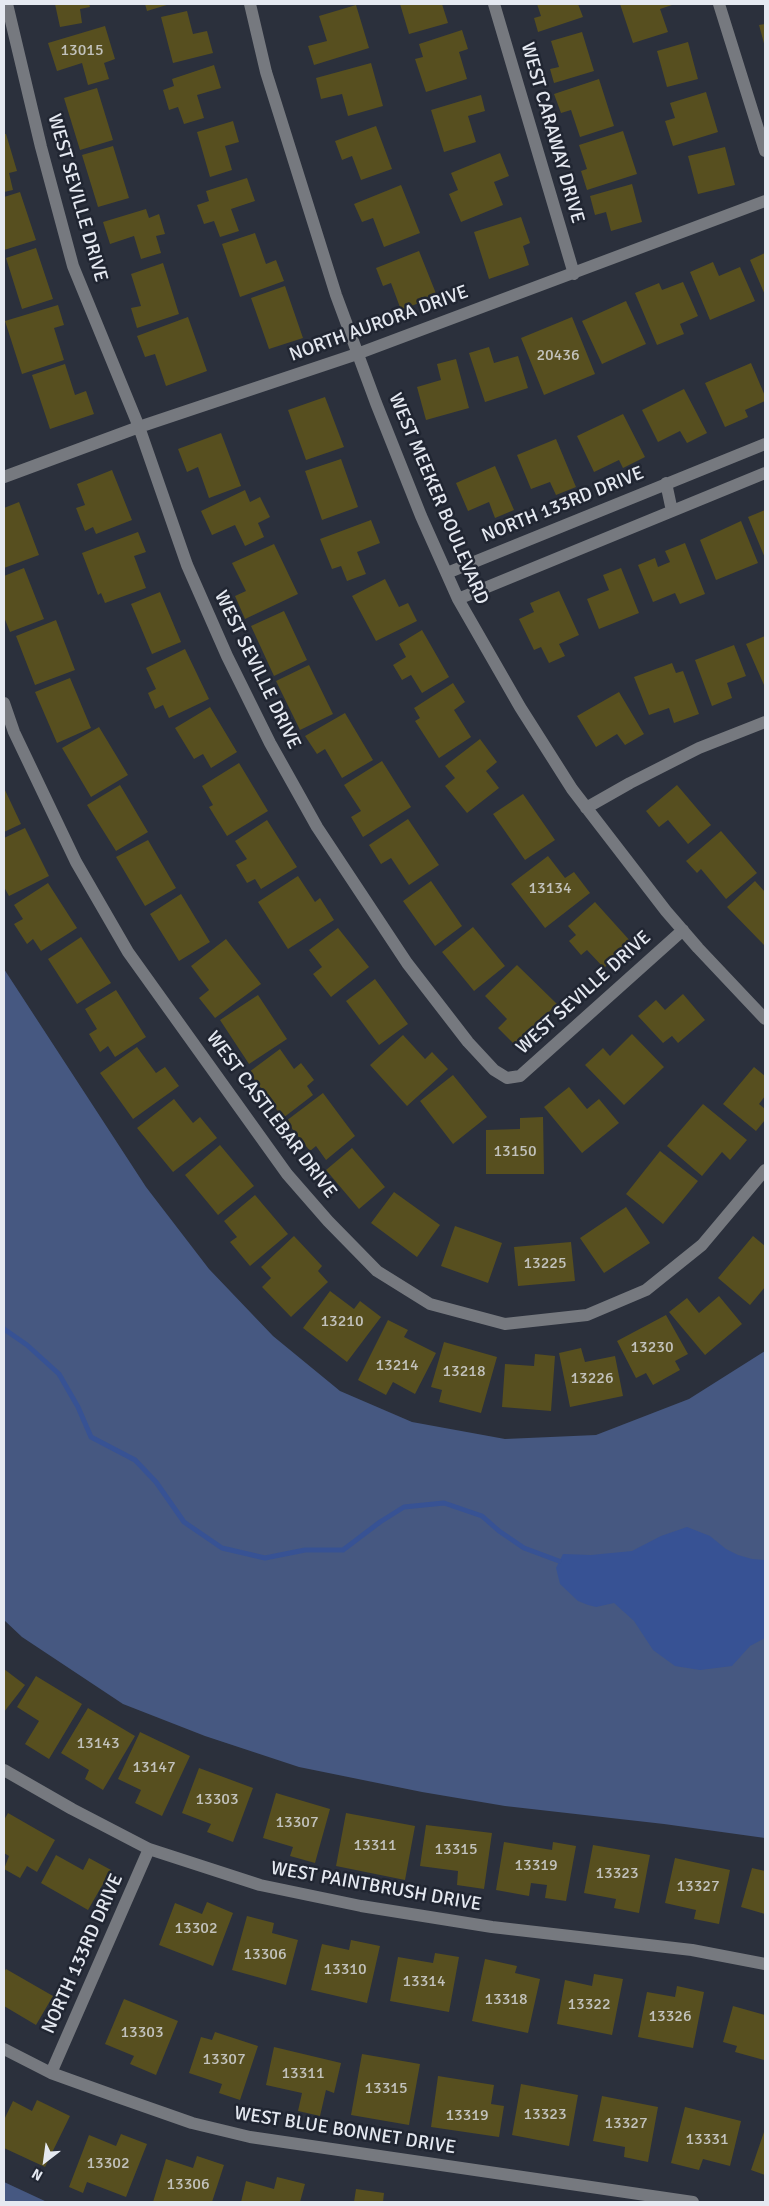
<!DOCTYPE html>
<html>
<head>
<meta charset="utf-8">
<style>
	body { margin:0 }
	#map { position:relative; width:769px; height:2206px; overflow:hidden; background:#2b303c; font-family:Signika,sans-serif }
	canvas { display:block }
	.frame { position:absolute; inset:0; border:5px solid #e5e9f1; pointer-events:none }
	.north { position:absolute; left:20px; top:2136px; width:50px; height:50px; -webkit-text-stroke:4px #212632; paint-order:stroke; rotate:210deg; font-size:14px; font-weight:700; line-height:20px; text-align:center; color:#e5e9f1 }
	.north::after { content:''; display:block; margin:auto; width:18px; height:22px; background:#e5e9f1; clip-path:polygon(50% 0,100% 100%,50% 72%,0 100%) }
</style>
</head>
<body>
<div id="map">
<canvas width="769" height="2206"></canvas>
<div class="frame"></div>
<div class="north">N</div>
</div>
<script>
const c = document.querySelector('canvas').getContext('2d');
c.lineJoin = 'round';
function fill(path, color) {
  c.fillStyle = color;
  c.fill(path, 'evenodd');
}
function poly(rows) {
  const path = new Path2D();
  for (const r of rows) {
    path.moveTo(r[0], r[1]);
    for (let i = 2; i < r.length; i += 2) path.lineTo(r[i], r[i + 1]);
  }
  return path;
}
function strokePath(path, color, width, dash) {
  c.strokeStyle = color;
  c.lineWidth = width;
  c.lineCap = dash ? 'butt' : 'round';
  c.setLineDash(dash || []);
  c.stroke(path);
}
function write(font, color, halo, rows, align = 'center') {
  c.font = font + ' Signika,sans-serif';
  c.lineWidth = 5;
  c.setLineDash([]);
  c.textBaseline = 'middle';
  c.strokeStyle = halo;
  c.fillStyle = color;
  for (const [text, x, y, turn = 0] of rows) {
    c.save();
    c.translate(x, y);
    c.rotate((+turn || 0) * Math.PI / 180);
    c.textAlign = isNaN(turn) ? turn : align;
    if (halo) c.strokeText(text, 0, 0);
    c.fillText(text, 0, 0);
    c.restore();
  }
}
fill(poly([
	[4,969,146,1187,209,1269,273,1336,340,1391,412,1422,505,1439,596,1435,689,1399,765,1351,765,1838,664,1824,505,1806,422,1792,299,1767,205,1736,123,1704,22,1637,4,1620],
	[4,2182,47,2202,48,2202,4,2202]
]), '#465881');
fill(poly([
	[687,1527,710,1536,726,1549,738,1555,752,1559,765,1560,765,1638,750,1646,732,1666,700,1670,675,1666,653,1650,634,1621,614,1603,596,1607,588,1605,578,1601,560,1584,556,1568,563,1554,591,1555,632,1551,661,1536]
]), '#375294');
strokePath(poly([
	[4,1329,27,1345,59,1374,78,1407,91,1437,135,1460,156,1482,184,1522,222,1548,265,1558,305,1550,343,1550,380,1522,404,1507,444,1503,482,1516,499,1531,524,1548,559,1561]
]), '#375294', 5);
fill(poly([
	[55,4,89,4,90,7,80,9,82,23,60,27],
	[145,4,170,4,147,11],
	[400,4,442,4,448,23,409,34],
	[537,4,578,4,583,17,538,32,534,18,541,16],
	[620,4,675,4,660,9,668,32,633,43],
	[356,5,369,48,314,65,308,46,327,41,319,16],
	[187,11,193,34,207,31,213,53,173,63,161,17],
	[765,24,765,47,759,25],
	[105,26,115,59,104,63,109,79,88,85,82,63,57,71,48,43],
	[462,30,468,49,459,52,467,79,426,92,415,59,423,57,419,44],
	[582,32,594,71,554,83,550,69,559,67,551,41],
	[688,42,698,79,667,87,657,51],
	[371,63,383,106,348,116,342,94,321,99,316,78],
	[214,65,221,88,197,95,204,118,184,124,178,107,169,110,163,90,174,86,172,79],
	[599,79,614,126,580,137,571,110,561,113,554,94],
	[97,88,113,140,80,150,64,98],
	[706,92,718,132,673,146,665,121,675,118,670,103],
	[481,95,485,111,468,116,476,142,444,152,431,110],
	[233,121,239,142,225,146,232,170,210,177,197,132],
	[376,126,392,169,361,180,352,156,342,160,335,141],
	[623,131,637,174,587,190,581,171,587,169,579,145],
	[4,134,6,134,17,171,9,173,13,190,4,192],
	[113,146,129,198,98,207,82,155],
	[725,147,735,185,698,194,688,156],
	[500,153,509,176,494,182,503,205,461,222,449,194,458,190,451,173],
	[247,178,255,201,231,209,239,231,220,237,214,221,204,224,197,205,209,201,206,191],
	[632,184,642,222,611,231,606,212,595,215,590,196],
	[401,185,420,233,384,247,373,218,362,222,354,204],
	[20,192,36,240,4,250,4,197],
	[146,209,149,218,159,214,165,234,156,236,161,253,141,259,134,236,110,244,103,222],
	[521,217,530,243,523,246,529,265,489,279,474,232],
	[255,233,266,264,276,260,284,281,240,297,222,244],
	[36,248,53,299,22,309,6,258],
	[419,251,437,296,401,310,391,283,383,286,376,268],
	[765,253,765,295,750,260],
	[713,262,719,276,740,267,755,301,710,320,690,272],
	[163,263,179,314,137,328,131,308,141,306,131,274],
	[683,282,698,316,680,324,684,334,657,345,635,293,659,283,662,290],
	[285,286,303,338,269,349,251,298],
	[626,301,646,344,602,364,582,321],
	[58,305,64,325,54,328,64,360,22,374,5,321],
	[188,317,207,371,166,386,155,354,145,357,137,336],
	[572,317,595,374,544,395,521,338],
	[489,347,494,363,518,356,528,388,485,402,469,353],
	[456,359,469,408,426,420,417,387,441,380,437,364],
	[751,363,765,396,765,401,745,410,748,417,725,427,705,383],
	[65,364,75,395,86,391,94,414,50,429,32,375],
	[684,389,707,433,687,443,680,431,658,442,642,410],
	[325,397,344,447,306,460,288,410],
	[623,414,645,457,623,468,619,460,594,472,577,436],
	[221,433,241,486,209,498,198,467,187,472,178,449],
	[556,439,576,487,556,495,550,482,531,489,517,455],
	[341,459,358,507,322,520,305,471],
	[495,466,514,510,495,518,489,502,468,511,456,483],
	[112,470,132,520,96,534,93,527,85,531,76,508,85,505,77,484],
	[245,490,250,502,260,497,270,517,258,523,264,537,245,546,235,525,212,535,201,511],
	[19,502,39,555,4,568,4,508],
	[765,510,765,558,748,517],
	[371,520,380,543,357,552,366,574,347,581,341,566,332,569,320,539],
	[741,521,758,563,716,580,700,540],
	[138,532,146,552,134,556,146,588,105,603,101,593,98,595,82,553],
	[685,543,705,594,680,604,675,593,653,602,638,565,655,558,658,567,670,562,665,551],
	[274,544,298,594,245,619,235,596,246,591,232,563],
	[24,568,44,619,10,632,4,617,4,576],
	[621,568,639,613,599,629,587,599,609,590,603,575],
	[385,579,399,607,408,603,417,621,376,641,352,596],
	[559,591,579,635,559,644,565,656,549,663,541,647,534,650,519,619,534,612,530,603],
	[160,592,181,642,152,654,131,604],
	[284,611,307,660,274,676,251,626],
	[56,620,75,670,35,685,16,636],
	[422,630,449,677,422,693,411,675,402,680,393,665,406,657,399,644],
	[765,636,765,685,764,685,746,644],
	[734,645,746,676,727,683,732,698,712,706,695,660],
	[185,649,209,699,169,718,163,705,155,709,148,693,156,689,146,668],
	[672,663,676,673,683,671,699,714,674,723,669,708,649,715,634,677],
	[309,665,333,714,300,730,276,681],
	[70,678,91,728,57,743,35,692],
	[453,683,465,702,454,710,471,737,439,758,415,721,420,718,414,708],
	[619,692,644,734,625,745,617,734,596,747,577,716],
	[210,707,237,752,211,768,203,754,194,759,175,728],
	[345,713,373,760,342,778,325,749,317,754,305,736],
	[99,727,128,775,91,797,62,748],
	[480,739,497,762,486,771,499,788,467,813,445,786,455,778,445,766],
	[382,761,411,807,363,837,351,817,361,811,344,785],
	[239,763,268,811,227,836,209,807,213,805,202,786],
	[120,785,148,832,116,851,87,805],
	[677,785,711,825,688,844,668,820,659,827,646,811],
	[4,788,21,824,4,832],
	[523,794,555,840,525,860,493,814],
	[408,819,439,865,409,885,391,858,381,864,369,845],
	[267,820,297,867,261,889,255,879,247,883,236,865,247,859,235,841],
	[25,828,49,876,9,896,4,887,4,838],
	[721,831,757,873,726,899,701,869,697,873,686,861],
	[148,840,176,888,145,906,116,857],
	[548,856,565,878,574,872,590,893,545,928,511,884],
	[298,876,315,902,320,898,334,920,288,949,258,902],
	[431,881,462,926,435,946,403,901],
	[755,881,765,892,765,944,764,945,727,907],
	[48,883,77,928,41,951,33,939,27,944,14,924,23,919,14,905],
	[181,894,210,942,179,961,150,914],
	[595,902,632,943,604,968,587,950,581,955,569,941,576,935,568,926],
	[473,927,505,966,474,991,442,952],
	[338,928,369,967,331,997,313,974,322,967,309,950],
	[81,937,111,983,77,1004,48,959],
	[226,939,261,984,215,1018,199,998,209,990,191,966],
	[517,965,557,1004,515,1045,498,1028,507,1019,485,996],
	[375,979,408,1024,379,1045,346,1001],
	[116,990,146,1037,115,1057,108,1046,100,1052,89,1034,97,1029,85,1009],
	[683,994,705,1020,678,1043,672,1036,663,1043,638,1016,656,1000,665,1010],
	[258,995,287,1039,249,1064,220,1020],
	[632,1034,664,1067,624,1105,585,1065,603,1048,610,1056],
	[403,1035,425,1059,432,1052,448,1069,407,1106,370,1065],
	[137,1047,156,1073,165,1067,179,1086,133,1119,100,1073],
	[280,1049,294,1069,301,1063,314,1080,307,1086,313,1095,283,1118,249,1072],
	[754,1067,765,1076,765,1096,759,1104,765,1109,765,1120,756,1131,723,1104],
	[453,1075,487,1117,453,1144,420,1101],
	[569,1087,587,1109,599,1099,619,1123,582,1153,544,1107],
	[323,1093,355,1136,326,1160,316,1146,310,1151,286,1121],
	[174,1099,193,1123,200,1117,217,1138,173,1172,137,1128],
	[703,1104,747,1140,730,1160,722,1152,702,1176,667,1146],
	[543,1117,544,1174,486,1174,486,1130,520,1129,520,1118],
	[220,1145,254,1186,218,1215,185,1175],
	[352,1148,385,1187,359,1209,326,1170],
	[660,1151,698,1181,663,1224,626,1194],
	[394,1192,440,1225,417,1257,371,1223],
	[255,1195,288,1234,250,1266,230,1242,237,1237,224,1221],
	[626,1207,650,1243,604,1273,580,1238],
	[455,1226,502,1243,488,1283,441,1266],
	[294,1236,322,1266,318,1271,328,1282,291,1317,262,1287,271,1278,261,1267],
	[753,1236,765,1246,765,1287,750,1305,718,1278],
	[571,1242,575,1281,518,1286,514,1247],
	[330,1291,354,1309,360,1301,381,1317,347,1362,303,1328],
	[719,1296,742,1324,705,1355,669,1312,687,1298,699,1313],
	[666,1315,688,1354,675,1361,680,1370,653,1385,646,1373,636,1378,617,1341],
	[388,1320,408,1330,404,1337,436,1353,415,1394,393,1382,386,1395,358,1380],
	[444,1342,497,1357,481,1413,439,1402,442,1390,431,1387],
	[581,1348,585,1362,615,1356,623,1396,570,1407,559,1353],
	[535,1354,555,1356,551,1411,502,1407,505,1364,534,1366],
	[4,1669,25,1685,4,1712],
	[36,1676,82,1704,49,1759,25,1744,39,1721,17,1707],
	[88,1708,135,1736,103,1790,85,1779,89,1770,61,1753],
	[140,1732,190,1756,162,1816,135,1803,141,1790,118,1779],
	[199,1768,253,1788,233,1842,207,1832,211,1824,182,1813],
	[276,1793,330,1809,315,1863,290,1856,293,1847,263,1838],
	[8,1813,55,1840,37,1872,27,1866,20,1878,4,1869,9,1856,4,1853,4,1820],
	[346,1813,415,1826,405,1880,336,1866],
	[426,1825,492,1833,484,1889,457,1885,458,1871,420,1866],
	[504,1842,552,1850,553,1842,576,1846,566,1901,545,1898,547,1885,531,1883,529,1896,496,1890],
	[593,1845,650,1855,639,1913,614,1908,616,1899,584,1893],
	[56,1855,83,1870,89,1858,111,1870,88,1910,41,1883],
	[675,1858,730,1870,719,1924,694,1919,696,1910,665,1903],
	[752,1868,765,1871,765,1914,741,1907],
	[207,1902,233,1913,213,1966,159,1945,175,1903,202,1914],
	[247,1916,274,1923,272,1933,298,1940,286,1985,232,1970],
	[351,1940,380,1946,367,2003,311,1990,322,1944,349,1950],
	[435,1953,459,1957,449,2012,390,2001,398,1957,433,1963],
	[485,1959,517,1966,515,1973,540,1979,528,2033,472,2021],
	[6,1969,53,1996,36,2025,4,2006,4,1972],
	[594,1974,623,1979,612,2035,557,2024,565,1980,592,1986],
	[677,1986,704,1992,693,2048,638,2037,647,1992,675,1997],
	[124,1999,178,2021,156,2075,130,2064,134,2056,105,2044],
	[733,2006,765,2015,764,2060,735,2052,737,2046,723,2042],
	[215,2032,258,2046,240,2100,219,2093,222,2084,189,2073,201,2037,212,2040],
	[274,2047,341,2063,334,2093,326,2090,320,2116,298,2111,302,2093,266,2085],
	[362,2054,420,2064,409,2125,351,2115],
	[438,2076,494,2085,491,2104,504,2106,499,2137,431,2127],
	[521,2084,578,2095,569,2146,512,2135],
	[602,2096,658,2107,648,2162,624,2157,625,2147,593,2141],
	[37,2100,70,2116,45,2167,4,2148,4,2120,13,2101,32,2111],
	[685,2107,741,2121,730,2166,703,2159,699,2170,671,2163],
	[765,2129,765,2175,751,2170],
	[121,2134,147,2144,126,2197,87,2182,83,2193,69,2187,89,2135,116,2146],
	[197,2156,224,2165,212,2202,153,2202,166,2159,193,2168],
	[277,2177,305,2184,300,2202,241,2202,246,2181,274,2189],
	[356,2189,384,2193,383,2202,354,2202]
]), '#574f1f');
strokePath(poly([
	[7,4,41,147,73,266,139,427,187,565,227,656,270,743,317,827,407,963,468,1042,494,1070,507,1078,520,1076,683,930],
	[250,4,266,72,336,295,376,403,421,516,458,599,520,707,572,789,666,911,698,948,765,1019],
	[494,4,574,274],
	[719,4,765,151],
	[4,477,139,427,357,354,765,201],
	[666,483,672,511],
	[447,573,765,444],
	[458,599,765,473],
	[4,703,14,732,76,862,128,952,287,1174,328,1221,377,1271,430,1304,505,1324,587,1315,646,1290,702,1245,765,1170],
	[586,808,630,783,699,748,765,722],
	[4,1770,72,1809,149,1849,260,1885,361,1906,492,1927,692,1950,765,1964],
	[4,2049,51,2073,115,2096,192,2123,250,2137,693,2202],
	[51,2073,149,1849]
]), '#76797f', 12);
write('16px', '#c2c2bc', null, [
	["13015",82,51],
	["20436",558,356],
	["13134",550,889],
	["13150",515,1152],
	["13225",545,1264],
	["13210",342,1322],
	["13230",652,1348],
	["13214",397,1366],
	["13218",464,1372],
	["13226",592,1379],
	["13143",98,1744],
	["13147",154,1768],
	["13303",217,1800],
	["13307",297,1823],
	["13311",375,1846],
	["13315",456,1850],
	["13319",536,1866],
	["13323",617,1874],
	["13327",698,1887],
	["13302",196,1929],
	["13306",265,1955],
	["13310",345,1970],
	["13314",424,1982],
	["13318",506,2000],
	["13322",589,2005],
	["13326",670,2017],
	["13303",142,2033],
	["13307",224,2060],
	["13311",303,2074],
	["13315",386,2089],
	["13323",545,2115],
	["13319",467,2116],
	["13327",626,2124],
	["13331",707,2140],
	["13302",108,2164],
	["13306",188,2185]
]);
write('19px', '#e5e9f1', '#212632', [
	["WEST CARAWAY DRIVE",552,133,74],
	["WEST SEVILLE DRIVE",77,198,74],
	["NORTH AURORA DRIVE",379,324,-20],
	["WEST MEEKER BOULEVARD",438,499,67],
	["NORTH 133RD DRIVE",563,505,-22],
	["WEST SEVILLE DRIVE",257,670,64],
	["WEST SEVILLE DRIVE",584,993,-42],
	["WEST CASTLEBAR DRIVE",271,1115,53],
	["WEST PAINTBRUSH DRIVE",376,1887,10],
	["NORTH 133RD DRIVE",83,1954,-66],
	["WEST BLUE BONNET DRIVE",345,2131,9]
]);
</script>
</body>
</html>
